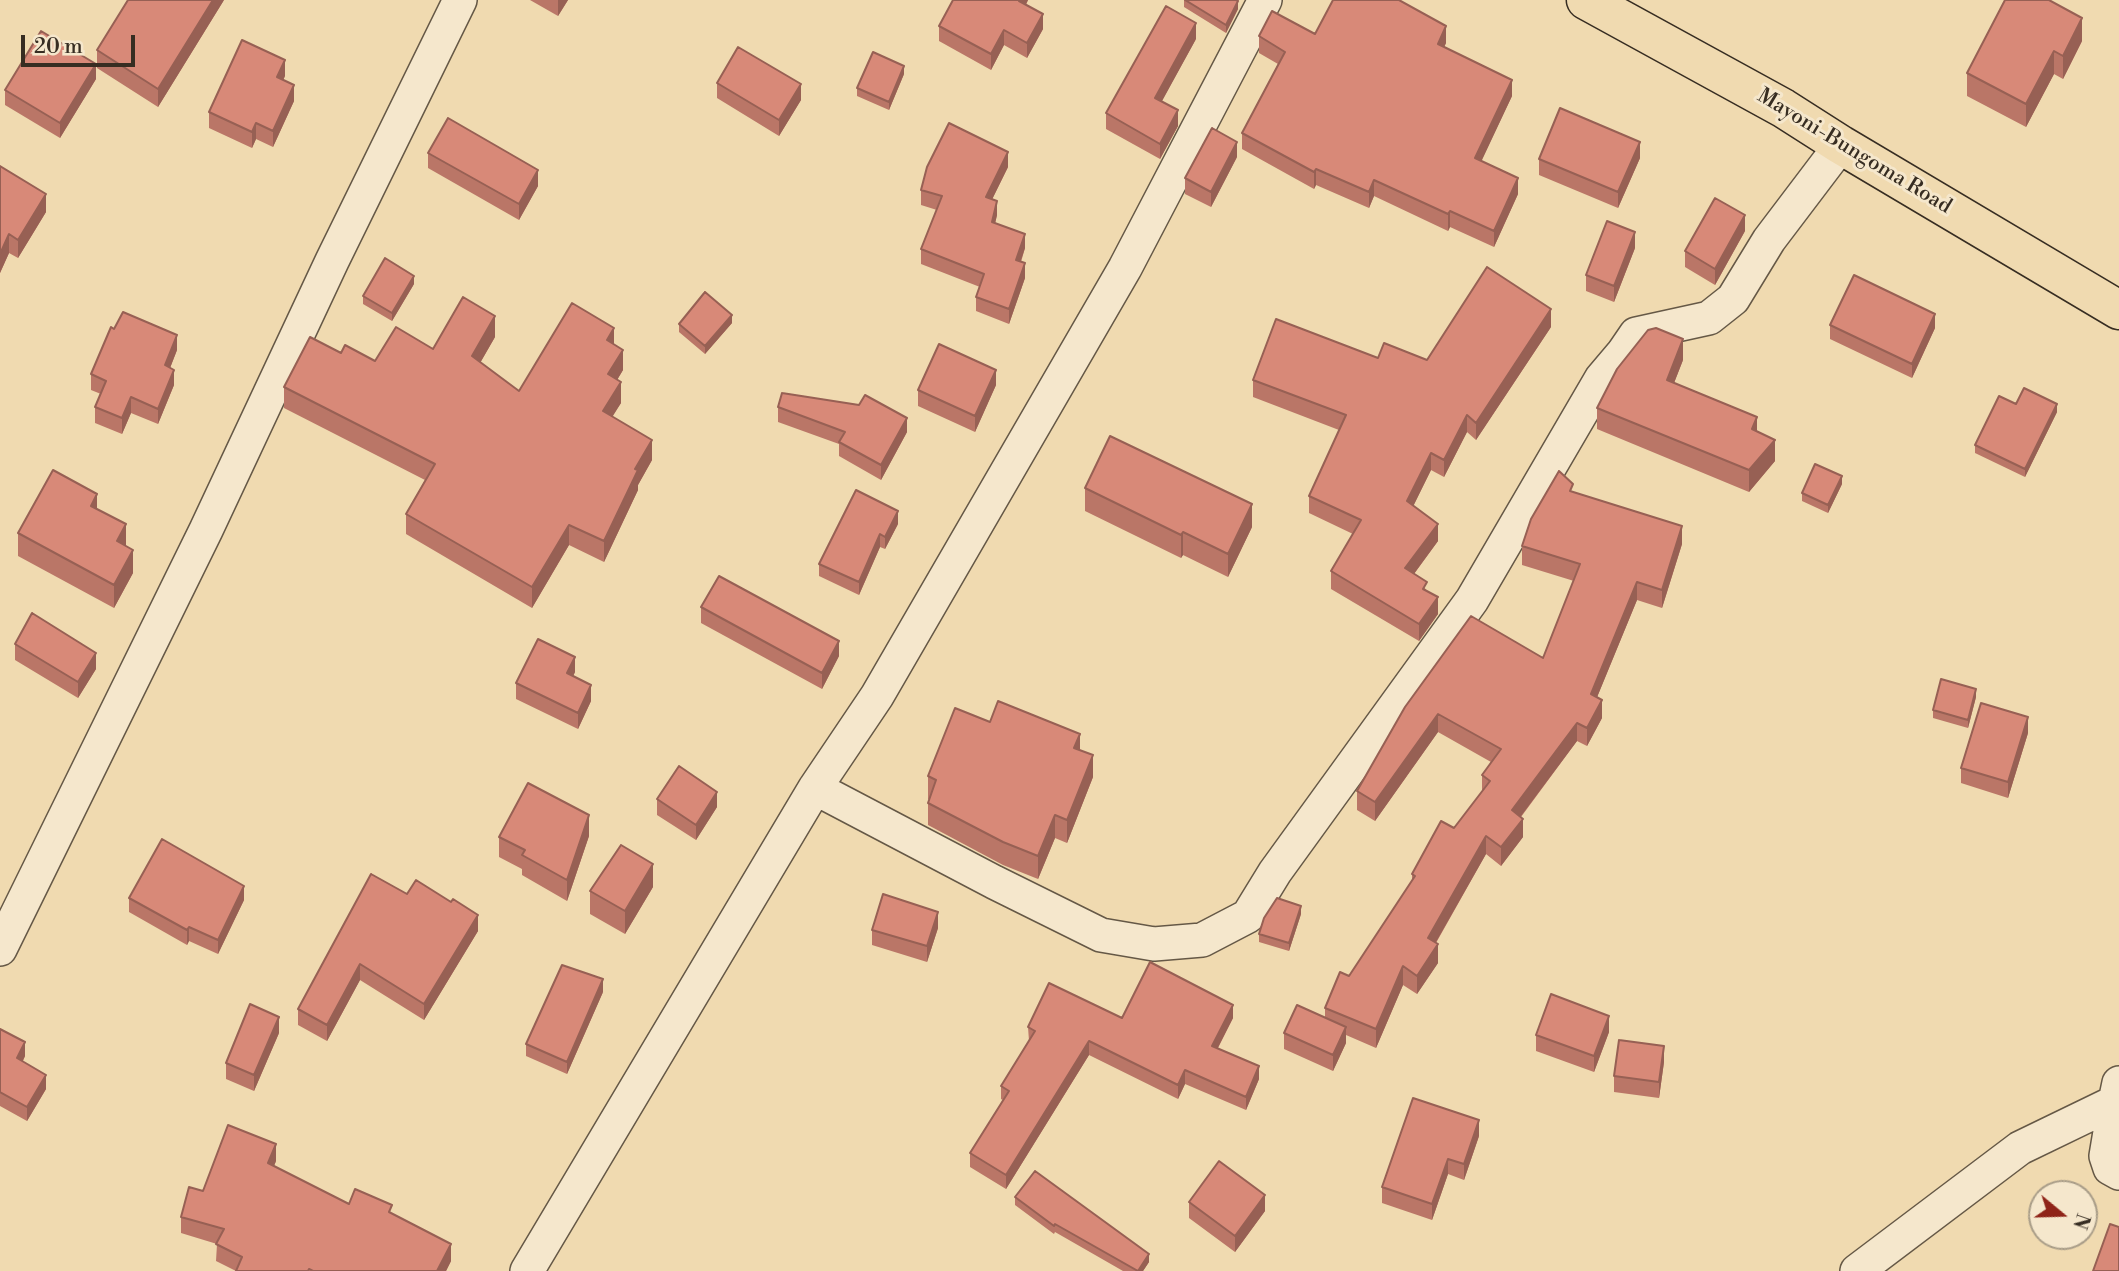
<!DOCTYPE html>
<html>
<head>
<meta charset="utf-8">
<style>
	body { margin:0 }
	#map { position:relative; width:2119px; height:1271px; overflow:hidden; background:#f0dab0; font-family:"Libre Bodoni",serif }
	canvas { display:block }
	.north { position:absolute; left:2028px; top:1180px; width:70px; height:70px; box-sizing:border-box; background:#f5e7cc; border:2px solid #a99d88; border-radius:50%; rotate:109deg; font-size:19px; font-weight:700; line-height:28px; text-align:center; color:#372d22 }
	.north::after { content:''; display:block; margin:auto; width:24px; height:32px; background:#8f2418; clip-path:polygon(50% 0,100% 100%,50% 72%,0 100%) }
	.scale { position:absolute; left:21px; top:35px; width:114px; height:32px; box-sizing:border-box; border:4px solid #372d22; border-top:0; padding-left:9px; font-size:21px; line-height:24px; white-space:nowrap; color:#372d22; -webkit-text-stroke:5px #f5e7cc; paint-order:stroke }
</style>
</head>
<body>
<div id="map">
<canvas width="2119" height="1271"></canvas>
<div class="north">N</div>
<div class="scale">20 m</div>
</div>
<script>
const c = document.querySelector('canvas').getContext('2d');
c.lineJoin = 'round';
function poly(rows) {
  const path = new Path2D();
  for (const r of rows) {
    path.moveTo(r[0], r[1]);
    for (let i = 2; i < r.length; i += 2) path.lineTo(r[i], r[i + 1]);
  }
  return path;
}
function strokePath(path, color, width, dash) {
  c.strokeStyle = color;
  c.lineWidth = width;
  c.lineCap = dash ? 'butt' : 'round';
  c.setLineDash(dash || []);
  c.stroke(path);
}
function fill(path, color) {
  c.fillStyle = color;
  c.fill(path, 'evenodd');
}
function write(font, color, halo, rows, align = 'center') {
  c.font = font + ' "Libre Bodoni",serif';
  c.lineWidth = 6;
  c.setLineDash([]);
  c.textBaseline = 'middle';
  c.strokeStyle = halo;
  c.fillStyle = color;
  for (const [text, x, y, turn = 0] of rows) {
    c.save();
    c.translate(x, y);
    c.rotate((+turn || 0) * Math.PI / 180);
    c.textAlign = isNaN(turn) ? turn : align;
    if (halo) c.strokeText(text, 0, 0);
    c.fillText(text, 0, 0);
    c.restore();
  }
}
const minor = poly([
	[815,788,994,882,1101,935,1154,944,1202,940,1248,916,1275,872,1472,600,1601,379,1623,353,1636,334,1709,318,1733,299,1769,240,1841,145],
	[0,949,206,530,332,261,460,0],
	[2115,1102,2106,1156,2110,1168,2119,1173],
	[527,1271,815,788,877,696,1125,268,1265,0],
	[1857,1271,2020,1148,2115,1102,2119,1083]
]);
const primary = poly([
	[1586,0,1783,108,1841,145,2119,310]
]);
strokePath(minor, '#655846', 36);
strokePath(primary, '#372d22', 41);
strokePath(minor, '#f5e7cc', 33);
strokePath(primary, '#f0dab0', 38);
fill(poly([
	[224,0,158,107,97,68,97,50],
	[530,0,568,0,558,16],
	[953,0,1028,0,1026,5,1043,29,1027,58,1004,45,991,70,939,41,939,26],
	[1184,0,1236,0,1238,9,1226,33,1184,7],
	[1315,34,1446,43,1444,47,1512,96,1481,161,1518,194,1494,247,1450,227,1448,231,1374,196,1369,208,1316,185,1314,189,1242,149,1242,133,1278,64,1259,53,1259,36],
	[1196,39,1161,102,1178,126,1160,159,1106,129,1106,113],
	[2082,41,2063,79,2054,74,2026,127,1967,96,1967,73],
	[904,74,889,110,857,96,857,88],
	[285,76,283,80,294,101,273,147,256,139,252,148,209,128,209,112],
	[96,79,60,138,5,105,5,90],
	[717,83,801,100,779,136,717,98],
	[428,153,538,186,519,220,428,168],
	[1237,157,1211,207,1185,194,1185,178],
	[1640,158,1618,208,1539,175,1539,159],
	[0,166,46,212,18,258,9,253,0,273],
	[1008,167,992,199,997,215,995,223,1025,248,1021,262,1025,278,1009,324,976,311,976,297,980,287,921,264,921,249,937,210,921,205,921,190],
	[1745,231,1715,285,1685,267,1685,251],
	[1635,248,1614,302,1586,291,1586,275],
	[414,284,392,321,363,304,363,296],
	[732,323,705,354,679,332,679,324],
	[1830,325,1935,328,1912,378,1830,339],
	[1551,327,1476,440,1467,432,1444,477,1431,470,1413,506,1438,541,1414,574,1427,591,1438,614,1419,641,1331,589,1331,571,1353,534,1309,513,1309,496,1339,430,1253,397,1253,380,1378,358,1427,360],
	[495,337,480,363,519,391,614,345,623,370,617,380,621,403,612,416,652,460,638,485,638,490,604,562,569,545,532,608,406,534,406,514,425,480,284,408,284,387,341,353,375,361],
	[177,350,170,368,174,385,158,424,131,413,122,434,95,423,95,407,101,394,91,390,91,374],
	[1683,360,1674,383,1757,432,1775,461,1749,492,1597,429,1597,408],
	[996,385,975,432,918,406,918,390],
	[2016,404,2057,412,2025,477,1975,453,1975,445],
	[859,405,907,432,881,480,839,456,839,444,778,422,778,407],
	[1842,484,1828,513,1802,501,1802,493],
	[1085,488,1252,527,1228,577,1183,555,1181,558,1085,511],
	[1573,492,1682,544,1662,608,1637,600,1597,697,1602,718,1587,746,1577,741,1521,817,1523,837,1501,866,1486,854,1436,943,1438,963,1417,994,1403,985,1376,1048,1346,1035,1346,1043,1333,1071,1284,1049,1284,1033,1325,1017,1325,1008,1349,976,1412,881,1412,874,1454,828,1482,792,1482,775,1491,762,1438,732,1375,821,1357,810,1357,791,1405,707,1543,658,1574,581,1522,565,1522,546],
	[97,509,126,546,133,573,114,608,18,556,18,533],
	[898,524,885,549,880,547,859,595,819,576,819,564],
	[701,607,839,656,822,689,701,623],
	[15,644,96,669,78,698,15,660],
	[575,672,573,676,591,701,578,729,516,699,516,683],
	[1976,697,1968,728,1933,718,1933,710],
	[990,722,1080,750,1093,777,1067,843,1055,838,1038,879,1003,865,928,825,928,803,929,800,928,799,928,776],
	[2028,733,2008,798,1961,783,1961,768],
	[657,799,717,807,696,840,657,815],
	[589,836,567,901,522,875,522,869,499,857,499,837],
	[653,887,625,934,590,914,590,891],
	[407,894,478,931,424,1020,360,980,327,1041,298,1025,298,1009],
	[129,898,244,900,218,954,189,941,187,945,129,912],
	[1301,914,1289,951,1259,942,1259,934],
	[938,928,927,962,872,945,872,930],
	[603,992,567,1074,526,1056,526,1044],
	[1122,1018,1233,1018,1218,1048,1259,1079,1246,1110,1185,1084,1178,1099,1089,1055,1006,1189,970,1167,970,1153,1003,1100,1001,1099,1001,1086,1029,1041,1028,1027],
	[0,1029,25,1056,23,1061,46,1089,27,1121,0,1106],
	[1609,1032,1594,1072,1536,1051,1536,1035],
	[279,1033,254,1091,226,1079,226,1063],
	[1664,1062,1659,1098,1614,1092,1614,1076],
	[1479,1136,1464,1180,1448,1174,1432,1220,1382,1203,1382,1187],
	[276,1161,274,1166,349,1204,392,1214,451,1261,446,1271,236,1271,216,1261,217,1244,181,1233,181,1217,203,1191],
	[1015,1197,1149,1262,1143,1271,1123,1271,1055,1232,1054,1234,1015,1205],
	[1189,1202,1265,1211,1235,1252,1189,1218]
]), '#ba7667');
fill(poly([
	[213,0,224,0,158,107,158,89],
	[558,0,568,0,558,16],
	[1020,0,1028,0,1019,17],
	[1238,1,1238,9,1226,33,1226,25],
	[1043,14,1043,29,1027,58,1027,43],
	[2082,18,2082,41,2063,79,2063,56],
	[1196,23,1196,39,1155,114,1155,98],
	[1446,26,1446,43,1438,60,1438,44],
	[1004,30,1004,45,991,70,991,54],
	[2054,51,2054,74,2026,127,2026,104],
	[285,60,285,76,277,93,277,77],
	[96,64,96,79,60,138,60,123],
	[904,66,904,74,889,110,889,102],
	[1512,80,1512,96,1475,175,1475,158],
	[801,84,801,100,779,136,779,120],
	[294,85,294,101,273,147,273,131],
	[1178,110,1178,126,1160,159,1160,144],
	[256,123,256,139,252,148,252,132],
	[1237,142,1237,157,1211,207,1211,192],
	[1640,142,1640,158,1618,208,1618,192],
	[1008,152,1008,167,986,212,986,197],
	[1316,169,1316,185,1314,189,1314,172],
	[538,170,538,186,519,220,519,204],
	[1518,178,1518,194,1494,247,1494,231],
	[1374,180,1374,196,1369,208,1369,192],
	[46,194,46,212,18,258,18,240],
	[997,201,997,215,992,237,992,222],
	[1450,211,1450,227,1448,231,1448,214],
	[1745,215,1745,231,1715,285,1715,269],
	[1635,232,1635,248,1614,302,1614,286],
	[9,234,9,253,0,273,0,254],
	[1025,234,1025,248,1016,275,1016,260],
	[1025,263,1025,278,1009,324,1009,309],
	[414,276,414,284,392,321,392,313],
	[1551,309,1551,327,1476,440,1476,423],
	[1935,314,1935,328,1912,378,1912,364],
	[732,315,732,323,705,354,705,346],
	[495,316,495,337,472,377,472,356],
	[614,328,614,349,607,340],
	[177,335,177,350,165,381,165,365],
	[1683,339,1683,360,1667,401,1667,380],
	[623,350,623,370,608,395,608,374],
	[174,370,174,385,158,424,158,409],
	[996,370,996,385,975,432,975,416],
	[621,382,621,403,603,432,603,411],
	[131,397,131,413,122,434,122,418],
	[2057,404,2057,412,2025,477,2025,469],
	[1467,415,1467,432,1444,477,1444,460],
	[1757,417,1757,438,1752,429],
	[907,418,907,432,881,480,881,465],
	[652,440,652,460,638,485,638,490,604,562,604,541,635,469],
	[1775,440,1775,461,1749,492,1749,470],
	[1431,453,1431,470,1407,519,1407,501],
	[1842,476,1842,484,1828,513,1828,505],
	[97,494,97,517,91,506],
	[1252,504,1252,527,1228,577,1228,554],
	[898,511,898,524,885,549,885,537],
	[126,524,126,547,117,541],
	[1438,524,1438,541,1405,586,1405,568],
	[569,525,569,545,532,608,532,587],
	[1682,526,1682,544,1662,608,1662,590],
	[1183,532,1183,555,1181,558,1181,535],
	[880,534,880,547,859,595,859,582],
	[133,550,133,573,114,608,114,585],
	[1637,582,1637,600,1591,712,1591,694],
	[1438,597,1438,614,1419,641,1419,624],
	[839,641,839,656,822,689,822,673],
	[96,653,96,669,78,698,78,682],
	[575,657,575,672,567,689,567,673],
	[591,685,591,701,578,729,578,713],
	[1976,689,1976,697,1968,728,1968,720],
	[1602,700,1602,718,1587,746,1587,728],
	[1438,714,1438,732,1375,821,1375,802],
	[2028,717,2028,733,2008,798,2008,782],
	[1577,723,1577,741,1512,828,1512,810],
	[1080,734,1080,757,1074,748],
	[1093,755,1093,777,1067,843,1067,820],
	[717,792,717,807,696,840,696,825],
	[589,815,589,836,567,901,567,880],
	[1055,815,1055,838,1038,879,1038,856],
	[1523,819,1523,837,1501,866,1501,847],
	[1486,836,1486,854,1428,956,1428,938],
	[653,864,653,887,625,934,625,911],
	[244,886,244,900,218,954,218,940],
	[1301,906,1301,914,1289,951,1289,943],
	[938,912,938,928,927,962,927,946],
	[478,915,478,931,424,1020,424,1004],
	[189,927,189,941,187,945,187,930],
	[1438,944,1438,963,1417,994,1417,976],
	[360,964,360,980,327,1041,327,1025],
	[1403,966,1403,985,1376,1048,1376,1029],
	[603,979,603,992,567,1074,567,1062],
	[1233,1005,1233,1018,1212,1059,1212,1046],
	[1609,1016,1609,1032,1594,1072,1594,1056],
	[279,1017,279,1033,254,1091,254,1075],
	[1346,1027,1346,1043,1333,1071,1333,1055],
	[1089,1041,1089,1055,1006,1189,1006,1175],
	[25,1042,25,1056,17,1072,17,1058],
	[1664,1046,1664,1062,1659,1098,1659,1082],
	[1259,1066,1259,1079,1246,1110,1246,1097],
	[1185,1070,1185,1084,1178,1099,1178,1085],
	[46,1075,46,1089,27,1121,27,1107],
	[1479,1120,1479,1136,1464,1180,1464,1164],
	[276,1144,276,1161,268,1180,268,1163],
	[1448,1159,1448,1174,1432,1220,1432,1204],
	[1265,1195,1265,1211,1235,1252,1235,1236],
	[451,1244,451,1261,446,1271,437,1271],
	[1149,1254,1149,1262,1143,1271,1138,1271]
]), '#976054');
const building = poly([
	[128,0,213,0,158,89,97,50,128,0],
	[953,0,1020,0,1019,1,1043,14,1027,43,1004,30,991,54,939,26,953,0],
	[1185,0,1236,0,1238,1,1226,25,1185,0],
	[1333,0,1399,0,1446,26,1438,44,1512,80,1475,158,1518,178,1494,231,1450,211,1448,214,1374,180,1369,192,1316,169,1314,172,1242,133,1285,52,1259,36,1272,11,1315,34,1333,0],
	[2005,0,2049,0,2082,18,2063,56,2054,51,2026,104,1967,73,2005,0],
	[1166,6,1196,23,1155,98,1178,110,1160,144,1106,113,1166,6],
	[41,31,96,64,60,123,5,90,41,31],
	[242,40,285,60,277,77,294,85,273,131,256,123,252,132,209,112,242,40],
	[738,47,801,84,779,120,717,83,738,47],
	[873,52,904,66,889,102,857,88,873,52],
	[1560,108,1640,142,1618,192,1539,159,1560,108],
	[448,118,538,170,519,204,428,153,448,118],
	[949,123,1008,152,986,197,997,201,992,222,1025,234,1016,260,1025,263,1009,309,976,297,984,274,921,249,942,196,921,190,927,167,949,123],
	[1212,128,1237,142,1211,192,1185,178,1212,128],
	[0,166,46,194,18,240,9,234,0,254,0,166],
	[1715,198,1745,215,1715,269,1685,251,1715,198],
	[1607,221,1635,232,1614,286,1586,275,1607,221],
	[385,258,414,276,392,313,363,296,385,258],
	[1487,267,1551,309,1476,423,1467,415,1444,460,1431,453,1407,501,1438,524,1405,568,1427,582,1423,589,1438,597,1419,624,1331,571,1361,520,1309,496,1346,415,1253,380,1276,319,1378,358,1384,343,1427,360,1487,267],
	[1854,275,1935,314,1912,364,1830,325,1854,275],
	[705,292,732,315,705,346,679,324,705,292],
	[463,297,495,316,472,356,519,391,572,303,614,328,607,340,623,350,608,374,621,382,603,411,652,440,635,469,638,470,604,541,569,525,532,587,406,514,435,464,284,387,310,337,341,353,345,345,375,361,396,327,433,349,463,297],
	[123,312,177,335,165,365,174,370,158,409,131,397,122,418,95,407,106,381,91,374,111,327,114,329,123,312],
	[1656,328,1683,339,1667,380,1757,417,1752,429,1775,440,1749,470,1597,408,1617,369,1648,330,1656,328],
	[939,344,996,370,975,416,918,390,939,344],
	[2024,388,2057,404,2025,469,1975,445,1999,396,2016,404,2024,388],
	[782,393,859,405,865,395,907,418,881,465,839,442,845,432,778,407,782,393],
	[1110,436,1252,504,1228,554,1183,532,1181,535,1085,488,1110,436],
	[1815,464,1842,476,1828,505,1802,493,1815,464],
	[53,470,97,494,91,506,126,524,117,541,133,550,114,585,18,533,53,470],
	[1559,471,1573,484,1570,491,1682,526,1662,590,1637,582,1591,694,1602,700,1587,728,1577,723,1512,810,1523,819,1501,847,1486,836,1428,938,1438,944,1417,976,1403,966,1376,1029,1325,1008,1340,972,1349,976,1415,876,1412,874,1441,821,1454,828,1490,781,1482,775,1501,749,1438,714,1375,802,1357,791,1405,707,1471,616,1543,658,1580,564,1522,546,1531,519,1559,471],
	[856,490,898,511,885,537,880,534,859,582,819,564,856,490],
	[719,576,839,641,822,673,701,607,719,576],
	[32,613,96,653,78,682,15,644,32,613],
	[538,639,575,657,567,673,591,685,578,713,516,683,538,639],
	[1941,679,1976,689,1968,720,1933,710,1941,679],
	[998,701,1080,734,1074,748,1093,755,1067,820,1055,815,1038,856,1003,842,928,803,936,780,928,776,955,708,990,722,998,701],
	[1981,703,2028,717,2008,782,1961,768,1981,703],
	[679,766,717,792,696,825,657,799,679,766],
	[528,783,589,815,567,880,522,855,525,850,499,837,528,783],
	[162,839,244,886,218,940,189,927,187,930,129,898,162,839],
	[621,845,653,864,625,911,590,891,621,845],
	[371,874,407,894,416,880,451,902,453,899,478,915,424,1004,360,964,327,1025,298,1009,371,874],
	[883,894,938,912,927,946,872,930,883,894],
	[1277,898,1301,906,1289,943,1259,934,1264,918,1277,898],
	[1150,962,1233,1005,1212,1046,1259,1066,1246,1097,1185,1070,1178,1085,1089,1041,1006,1175,970,1153,1009,1091,1001,1086,1035,1031,1028,1027,1049,983,1122,1018,1150,962],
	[562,965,603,979,567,1062,526,1044,562,965],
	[1551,994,1609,1016,1594,1056,1536,1035,1551,994],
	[250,1004,279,1017,254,1075,226,1063,250,1004],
	[1297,1005,1346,1027,1333,1055,1284,1033,1297,1005],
	[0,1029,25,1042,17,1058,46,1075,27,1107,0,1092,0,1029],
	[1619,1040,1664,1046,1659,1082,1614,1076,1619,1040],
	[1413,1098,1479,1120,1464,1164,1448,1159,1432,1204,1382,1187,1413,1098],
	[228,1125,276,1144,268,1163,349,1204,355,1189,392,1205,389,1212,451,1244,437,1271,313,1271,309,1269,308,1271,236,1271,242,1257,216,1244,224,1229,181,1217,189,1187,203,1191,228,1125],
	[1219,1161,1265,1195,1235,1236,1189,1202,1219,1161],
	[1035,1171,1149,1254,1138,1271,1055,1224,1054,1226,1015,1197,1035,1171],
	[2110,1224,2119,1227,2119,1271,2093,1271,2110,1224]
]);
fill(building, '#d88978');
strokePath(building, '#976054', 2);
write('21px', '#372d22', '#f5e7cc', [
	["Mayoni-Bungoma Road",1854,152,31]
]);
</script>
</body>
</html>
